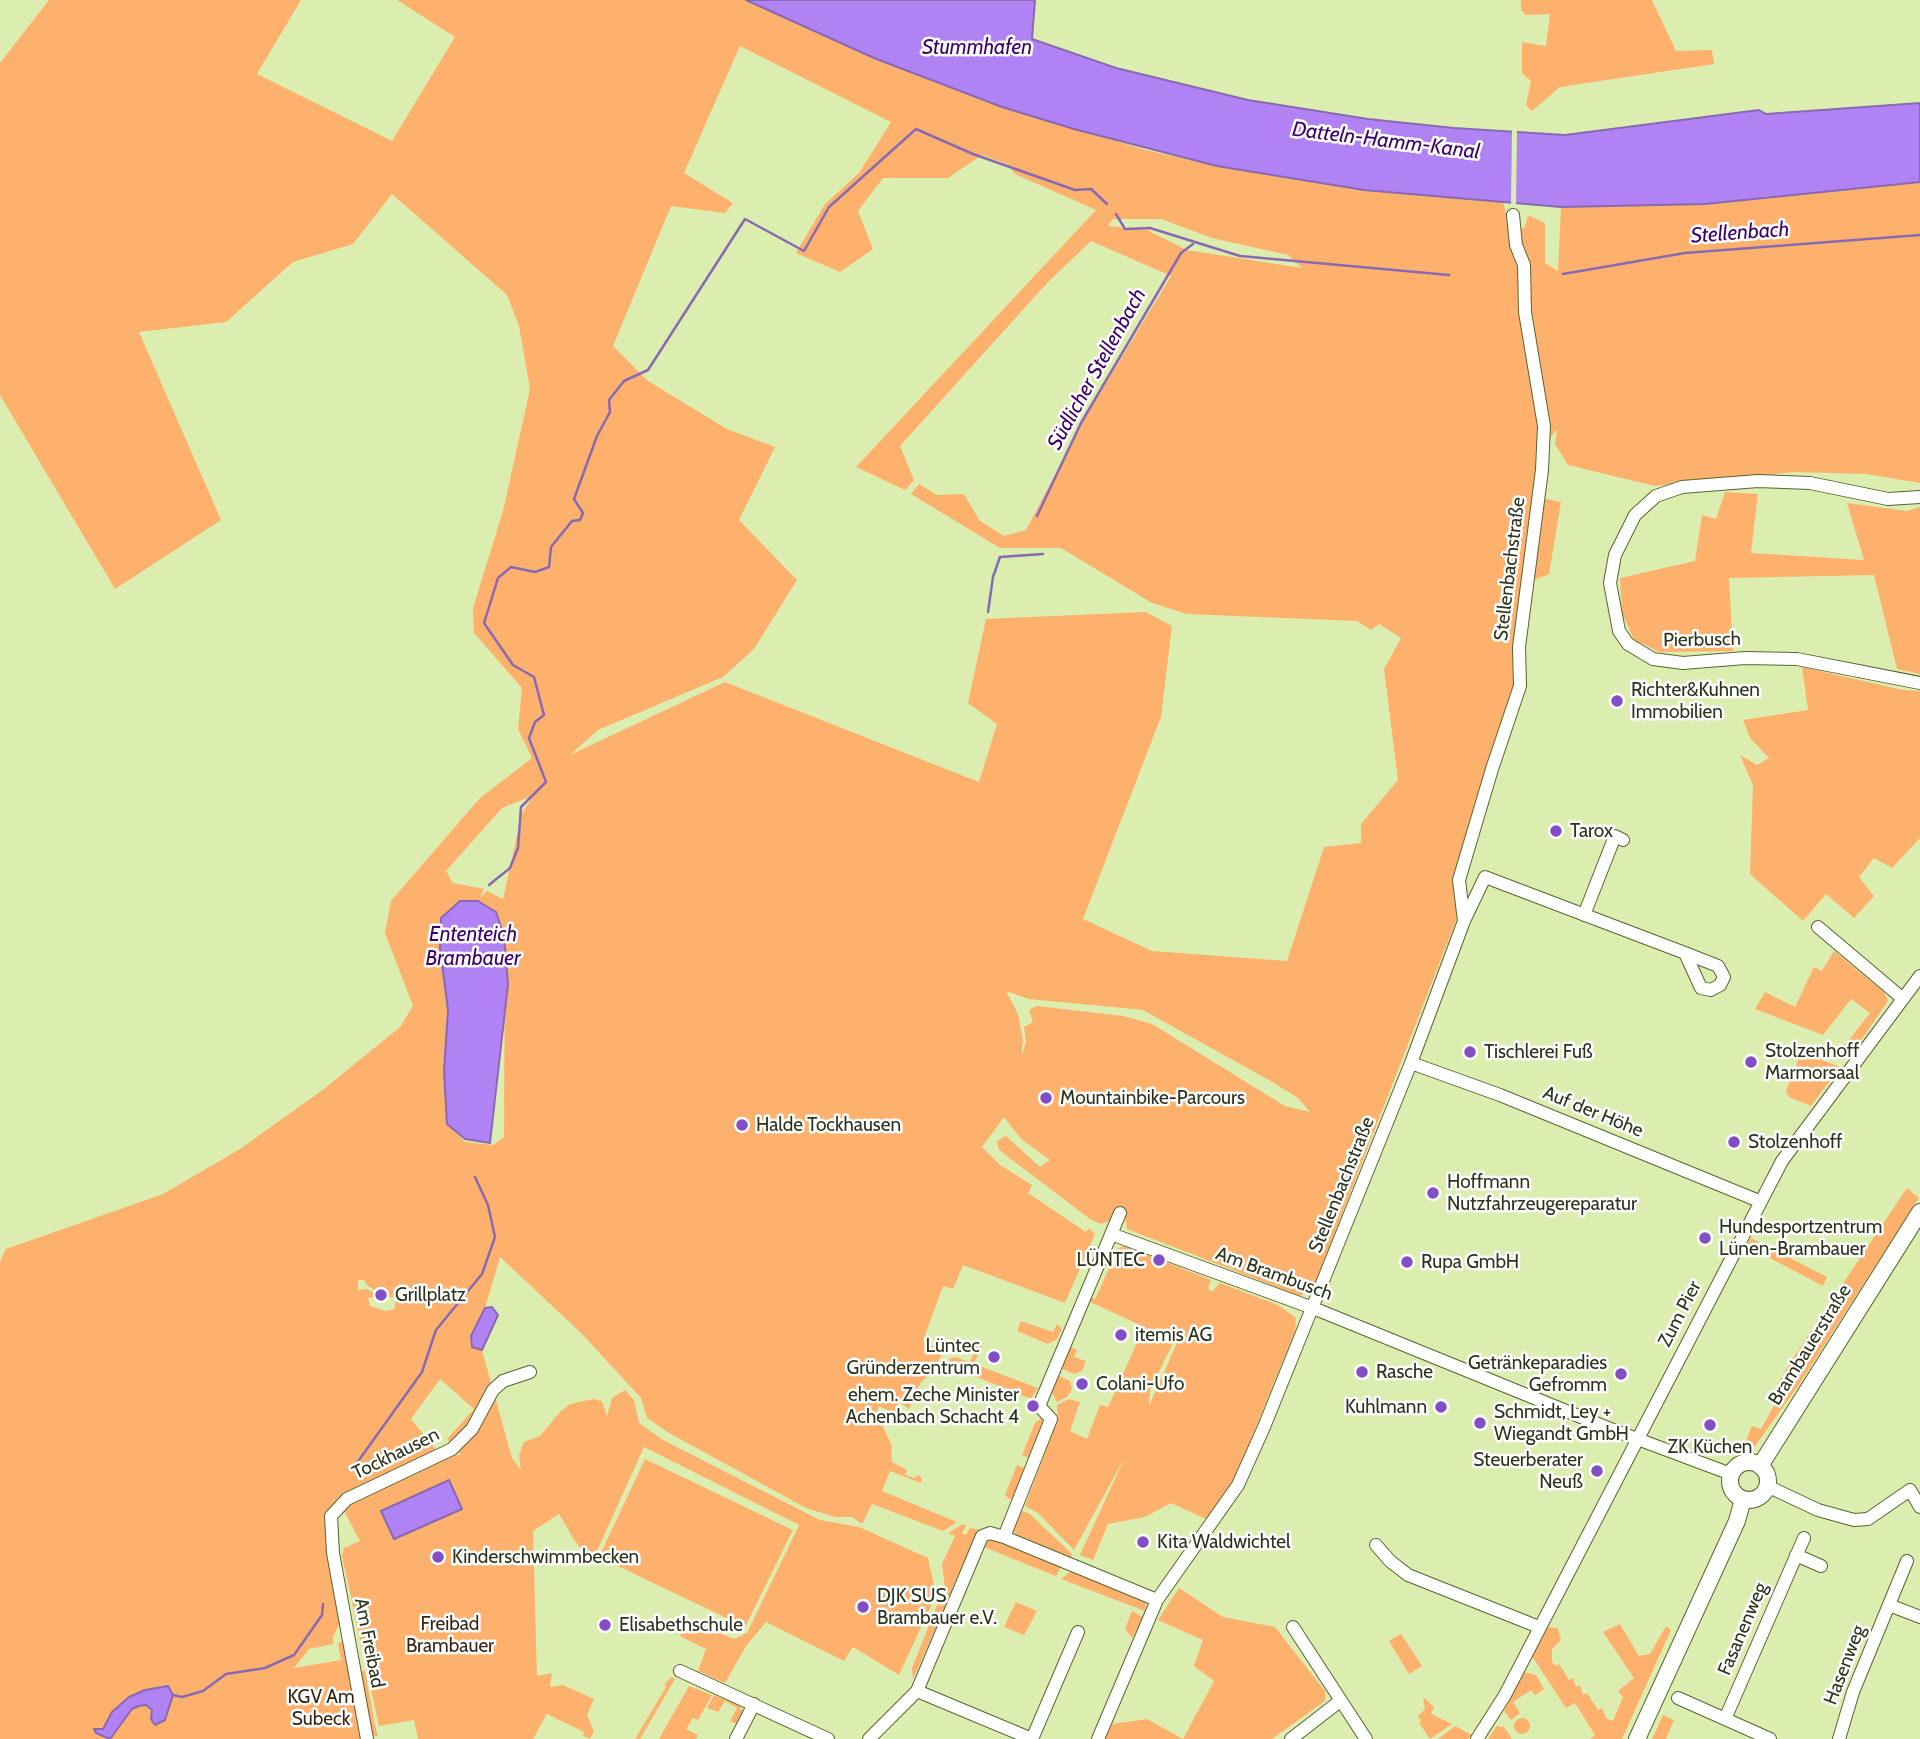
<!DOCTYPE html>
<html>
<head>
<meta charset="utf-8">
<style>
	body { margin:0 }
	canvas { display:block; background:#dcedb0 }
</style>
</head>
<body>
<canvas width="1920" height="1739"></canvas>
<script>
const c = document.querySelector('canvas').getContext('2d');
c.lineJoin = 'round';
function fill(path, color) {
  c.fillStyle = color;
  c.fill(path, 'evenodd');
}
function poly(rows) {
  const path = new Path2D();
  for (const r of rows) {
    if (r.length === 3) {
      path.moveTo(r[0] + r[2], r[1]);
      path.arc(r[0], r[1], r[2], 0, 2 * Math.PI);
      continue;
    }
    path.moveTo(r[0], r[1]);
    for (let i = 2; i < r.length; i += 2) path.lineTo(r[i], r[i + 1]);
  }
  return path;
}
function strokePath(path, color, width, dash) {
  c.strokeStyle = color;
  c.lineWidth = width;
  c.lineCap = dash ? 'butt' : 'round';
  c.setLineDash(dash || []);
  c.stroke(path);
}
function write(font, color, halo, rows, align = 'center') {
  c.font = font + ' Cabin,sans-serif';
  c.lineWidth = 5;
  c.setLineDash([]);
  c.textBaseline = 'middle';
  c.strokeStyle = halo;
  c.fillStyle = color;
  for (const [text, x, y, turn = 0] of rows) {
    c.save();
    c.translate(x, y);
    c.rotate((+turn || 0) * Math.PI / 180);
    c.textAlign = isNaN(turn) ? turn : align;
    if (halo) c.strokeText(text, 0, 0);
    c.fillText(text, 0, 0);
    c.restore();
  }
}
fill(poly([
	[49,0,301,0,257,74,392,141,455,37,397,0,746,0,874,58,1002,107,1146,150,1217,166,1364,190,1503,202,1509,224,1519,230,1525,227,1528,215,1545,223,1545,263,1558,271,1561,207,1705,204,1920,182,1920,483,1866,474,1795,472,1655,486,1568,465,1555,444,1557,430,1547,440,1536,497,1561,502,1549,574,1534,580,1510,710,1458,869,1457,918,1314,1286,1300,1296,1127,1229,1125,1215,1101,1224,1090,1219,999,1150,997,1141,1006,1136,1040,1167,1050,1160,1021,1139,1004,1117,982,1147,1000,1165,1032,1185,1028,1193,1086,1232,1089,1228,1095,1234,1065,1303,963,1265,953,1289,943,1286,923,1341,943,1351,934,1371,921,1382,909,1409,899,1402,894,1413,879,1406,874,1419,882,1424,891,1444,892,1462,907,1470,905,1475,914,1478,919,1475,922,1479,921,1483,890,1471,882,1491,957,1522,943,1531,872,1504,862,1524,852,1517,835,1517,806,1508,669,1433,647,1418,641,1398,582,1334,500,1257,485,1308,471,1336,472,1346,482,1350,512,1458,521,1470,519,1455,524,1442,540,1436,560,1412,570,1404,593,1399,602,1401,607,1416,612,1398,625,1390,634,1400,639,1423,663,1440,820,1520,859,1527,928,1558,936,1595,899,1675,853,1647,844,1661,766,1622,746,1646,725,1683,698,1671,706,1649,680,1636,686,1618,734,1639,747,1633,799,1525,644,1447,593,1560,576,1543,559,1514,533,1531,537,1676,552,1673,550,1687,563,1685,594,1699,587,1715,594,1731,590,1739,583,1736,584,1732,547,1714,533,1739,418,1739,414,1720,379,1726,342,1556,344,1548,360,1541,342,1507,452,1455,461,1455,447,1439,474,1409,440,1379,411,1419,438,1452,340,1499,326,1515,325,1536,341,1621,333,1636,333,1644,309,1649,294,1668,341,1660,338,1643,344,1641,362,1739,110,1739,132,1709,139,1706,146,1705,165,1720,173,1695,156,1689,145,1690,103,1729,95,1729,109,1739,0,1739,0,1262,6,1249,163,1194,240,1149,324,1089,400,1027,413,1006,385,933,391,901,479,799,532,758,518,729,522,688,474,633,473,608,503,511,530,389,519,326,507,295,392,194,353,244,293,262,226,322,139,332,221,520,115,589,0,395,0,63],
	[740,46,891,122,859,173,825,204,796,253,840,272,873,249,858,211,883,178,948,178,982,155,1007,164,1015,174,1096,210,856,467,905,490,914,480,900,446,1048,282,1091,241,1171,276,1082,423,1026,530,1004,536,980,521,964,494,937,495,919,484,911,494,1000,548,1061,548,1152,603,1187,614,1357,621,1371,630,1379,624,1401,638,1384,669,1398,780,1361,824,1361,843,1324,847,1287,961,1152,951,1083,919,1161,717,1172,626,1146,612,986,619,968,703,997,724,979,782,725,682,570,755,598,730,723,677,754,649,797,580,739,520,775,447,727,429,648,381,613,346,671,206,725,213,733,203,684,173],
	[1113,219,1161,219,1212,238,1288,255,1302,268,1187,250,1147,230,1108,226],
	[534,795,522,813,503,899,487,891,480,898,484,889,453,883,446,871,502,808],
	[496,912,505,937,504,1137,493,1145,465,1142,447,1124,444,1071,448,1054,447,985,440,948],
	[1006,991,1029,999,1143,1010,1274,1083,1298,1098,1310,1112,1285,1106,1152,1024,1123,1016,1037,1006,1029,1010,1033,1022,1024,1027,1026,1042,1021,1058,1023,1040,1018,1014],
	[363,1279,368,1286,385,1296,397,1298,394,1309,386,1311,370,1306,368,1298,381,1297,367,1289,358,1290,358,1281],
	[1521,0,1652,0,1676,51,1712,50,1714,64,1560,87,1532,111,1526,105,1531,81,1522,73,1522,42,1546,46,1550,14,1526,15,1521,10],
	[1725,492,1758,494,1751,553,1864,560,1847,503,1907,511,1920,507,1920,674,1897,669,1874,575,1729,578,1733,651,1660,652,1634,640,1622,613,1620,578,1695,561,1702,515,1716,519],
	[1802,667,1903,690,1920,691,1920,838,1892,868,1874,858,1859,877,1874,896,1854,918,1826,894,1803,921,1750,874,1753,785,1740,755,1757,765,1769,758,1750,738,1743,720,1808,710],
	[1834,951,1884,992,1888,1001,1855,1049,1845,1045,1870,1013,1851,999,1823,1035,1755,1009,1765,992,1795,1007,1814,967,1822,971],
	[1801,1052,1840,1067,1811,1106,1789,1097,1786,1091],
	[1907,1188,1919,1198,1798,1386,1750,1453,1743,1448,1752,1426,1761,1429,1780,1395,1774,1391,1791,1361],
	[1751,1238,1827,1277,1823,1286,1747,1246],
	[1125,1246,1211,1280,1208,1288,1212,1292,1220,1283,1278,1305,1296,1318,1295,1331,1232,1486,1206,1519,1171,1503,1145,1517,1108,1524,1093,1560,1080,1555,1125,1457,1074,1550,1038,1513,1025,1506,1058,1418,1057,1405,1069,1399,1080,1402,1070,1431,1087,1439,1100,1405,1108,1407,1144,1327,1086,1300,1087,1296,1095,1299,1112,1262,1107,1259,1111,1251],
	[1178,1333,1181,1334,1149,1406,1150,1390],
	[1021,1321,1053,1332,1057,1324,1062,1329,1057,1339,1048,1344,1017,1331],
	[978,1344,982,1345,974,1364,1038,1388,1031,1399,952,1367,949,1359,955,1357,970,1362],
	[1071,1347,1077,1350,1074,1357,1086,1361,1082,1371,1074,1374,1058,1367,1066,1349],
	[1055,1374,1070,1381,1072,1389,1067,1397,1057,1402,1051,1390],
	[1041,1418,1044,1423,1029,1458,1022,1455,1035,1423],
	[645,1459,793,1530,745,1627,599,1557],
	[1017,1465,1024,1468,1013,1498,1009,1499,1005,1495],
	[1020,1510,1030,1514,1072,1554,1070,1560,1016,1535,1013,1528],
	[963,1524,966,1526,962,1533,966,1535,970,1528,981,1530,952,1588,953,1594,946,1596,942,1564,955,1536,948,1533],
	[991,1539,1061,1567,1056,1576,981,1546,984,1541],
	[1071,1571,1146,1601,1145,1611,1061,1579],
	[1179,1588,1223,1617,1275,1627,1325,1691,1325,1701,1272,1739,1105,1739,1112,1724,1147,1719,1183,1739,1214,1681,1194,1666,1203,1640,1158,1620],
	[939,1600,946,1605,913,1679,912,1668],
	[1016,1602,1037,1611,1024,1635,1004,1627],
	[1132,1611,1143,1617,1132,1638,1125,1629],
	[1620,1624,1639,1656,1650,1654,1666,1626,1671,1630,1622,1739,1590,1739,1595,1735,1575,1703,1566,1708,1532,1656,1548,1627,1558,1628,1561,1640,1552,1649,1552,1662,1555,1666,1559,1664,1569,1680,1573,1678,1576,1687,1580,1685,1583,1695,1587,1693,1598,1710,1602,1708,1606,1718,1613,1721,1623,1697,1618,1691,1634,1678,1603,1632],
	[1401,1634,1422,1666,1409,1674,1389,1641],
	[365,1671,375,1726,378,1736,369,1737,360,1672],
	[1524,1672,1536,1675,1544,1689,1535,1695,1531,1690,1513,1702,1520,1713,1511,1720,1504,1711],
	[671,1677,675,1679,640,1739,635,1739,666,1687,664,1685],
	[689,1686,712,1695,698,1720,693,1718,686,1729,698,1735,696,1739,659,1739],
	[714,1695,740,1706,743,1712,737,1724,730,1721,737,1708,725,1701,718,1712,707,1708],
	[1423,1697,1434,1707,1431,1714,1452,1724,1430,1739,1419,1723,1421,1721,1418,1716,1425,1709],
	[1663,1715,1674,1720,1666,1739,1652,1739],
	[1522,1726,8],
	[1455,1726,1472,1735,1468,1739,1438,1739],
	[1497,1726,1504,1727,1512,1739,1488,1739]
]), '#feb06d');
const water = poly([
	[746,0,1035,0,1032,39,1116,68,1248,100,1368,119,1454,128,1565,135,1759,110,1766,114,1920,103,1920,182,1705,204,1561,207,1364,190,1217,166,1074,129,1002,107,874,58,746,0],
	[460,901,478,901,496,912,504,936,508,984,490,1143,465,1139,447,1124,444,1071,448,1010,440,948,441,918,460,901],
	[492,1307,498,1315,482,1350,472,1347,471,1336,485,1308,492,1307],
	[449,1480,462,1509,394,1539,381,1511,449,1480],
	[168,1686,173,1695,165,1720,155,1725,151,1719,152,1710,146,1705,139,1706,132,1709,110,1739,96,1733,94,1729,103,1729,112,1712,129,1697,145,1690,168,1686]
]);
fill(water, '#b082f4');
strokePath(water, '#886ab3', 2);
fill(poly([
	[1512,129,1517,129,1516,206,1511,206]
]), '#dcedb0');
strokePath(poly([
	[1116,214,1125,229,1150,228,1240,256,1449,275],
	[1563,274,1685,253,1920,235],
	[1037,516,1081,423,1181,253,1193,244],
	[988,612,993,577,1000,557,1043,554],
	[489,885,510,868,518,848,521,807,546,782,529,738,535,722,544,715,534,677,513,665,484,623,498,578,511,567,535,572,549,567,551,547,572,521,580,520,583,513,574,499,597,436,610,412,609,400,624,381,648,370,745,219,804,251,829,207,916,129,973,154,1075,190,1091,189,1107,204],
	[354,1467,422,1372,436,1330,482,1274,495,1237,488,1205,475,1177],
	[173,1695,182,1697,203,1691,226,1674,265,1668,294,1655,322,1615,323,1604]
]), '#886ab3', 2.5);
const minor = poly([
	[1920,497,1888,499,1810,483,1758,481,1682,487,1656,496,1635,515,1615,555,1610,583,1619,631,1628,644,1653,659,1683,663,1745,658,1797,659,1920,683],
	[1584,915,1615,836,1623,840],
	[1464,921,1459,880,1492,769,1520,686,1519,647,1542,470,1544,426,1525,312,1524,265,1516,245,1513,215],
	[1818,927,1902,998],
	[1411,1063,1500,1095,1759,1201],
	[1111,1234,1313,1308,1608,1428,1731,1474],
	[1767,1486,1818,1510,1854,1520,1868,1519,1910,1490,1920,1507],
	[1004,1537,1051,1419,1039,1406,1120,1213],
	[1376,1545,1390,1561,1408,1575,1539,1627],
	[1796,1555,1821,1566],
	[1889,1605,1920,1617],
	[1293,1627,1366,1739],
	[680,1671,828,1739],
	[917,1691,1032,1739],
	[1678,1698,1770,1739],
	[1725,1719,1804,1538],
	[367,1739,333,1553,331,1516,347,1499,452,1449,472,1429,493,1390,503,1381,530,1372],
	[736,1739,754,1704],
	[869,1739,917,1691,982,1536,990,1533,1004,1537,1157,1600],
	[1032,1739,1078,1632],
	[1098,1739,1157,1600,1238,1485,1264,1427,1411,1063,1464,921,1485,877,1685,953,1701,988,1711,990,1720,985,1724,977,1718,966,1685,953],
	[1291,1739,1340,1701],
	[1477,1739,1505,1695,1782,1161,1920,976],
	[1839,1739,1853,1692,1907,1561]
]);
const major = poly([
	[1749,1481,19],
	[1760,1466,1920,1212],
	[1637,1739,1737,1521,1743,1499]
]);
strokePath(minor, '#57652d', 14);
strokePath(major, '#57652d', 18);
strokePath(minor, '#fff', 12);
strokePath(major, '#fff', 16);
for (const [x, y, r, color] of [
	[1617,701,7,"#824ec6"],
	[1556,831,7,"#824ec6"],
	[1470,1052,7,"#824ec6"],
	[1751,1062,7,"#824ec6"],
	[1046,1098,7,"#824ec6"],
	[742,1125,7,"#824ec6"],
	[1734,1142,7,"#824ec6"],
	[1433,1193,7,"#824ec6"],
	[1705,1238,7,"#824ec6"],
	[1159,1260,7,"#824ec6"],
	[1407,1262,7,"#824ec6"],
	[381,1295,7,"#824ec6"],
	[1121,1335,7,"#824ec6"],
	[994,1357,7,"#824ec6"],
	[1362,1372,7,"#824ec6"],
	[1621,1374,7,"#824ec6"],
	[1082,1384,7,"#824ec6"],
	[1033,1406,7,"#824ec6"],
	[1441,1407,7,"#824ec6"],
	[1480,1423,7,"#824ec6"],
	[1710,1425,7,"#824ec6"],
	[1597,1471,7,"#824ec6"],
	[1143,1542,7,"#824ec6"],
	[438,1557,7,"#824ec6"],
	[863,1607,7,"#824ec6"],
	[605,1625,7,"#824ec6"]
]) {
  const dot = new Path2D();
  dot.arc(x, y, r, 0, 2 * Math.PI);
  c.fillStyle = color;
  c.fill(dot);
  strokePath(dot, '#fff', 2.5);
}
write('19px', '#2c331b', '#fff', [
	["Stellenbachstraße",1510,569,-83],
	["Pierbusch",1702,640,-1],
	["Auf der Höhe",1593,1112,22],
	["Stellenbachstraße",1342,1185,-68],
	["Am Brambusch",1274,1274,20],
	["Zum Pier",1680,1314,-63],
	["Brambauerstraße",1810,1345,-58],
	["Tockhausen",396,1454,-26],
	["Fasanenweg",1743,1629,-67],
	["Am Freibad",369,1643,79],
	["Hasenweg",1845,1665,-69]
]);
write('19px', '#2c331b', '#fff', [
	["Richter&Kuhnen",1631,690],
	["Immobilien",1631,712],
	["Tarox",1570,831],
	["Stolzenhoff",1765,1051],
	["Marmorsaal",1765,1073],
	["Tischlerei Fuß",1484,1052],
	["Mountainbike-Parcours",1060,1098],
	["Halde Tockhausen",756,1125],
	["Stolzenhoff",1748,1142],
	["Hoffmann",1447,1182],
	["Nutzfahrzeugereparatur",1447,1204],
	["Hundesportzentrum",1719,1227],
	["Lünen-Brambauer",1719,1249],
	["LÜNTEC",1145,1260,"right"],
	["Rupa GmbH",1421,1262],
	["Grillplatz",395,1295],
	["itemis AG",1135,1335],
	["Lüntec",980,1346,"right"],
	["Gründerzentrum",980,1368,"right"],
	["Getränkeparadies",1607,1363,"right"],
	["Gefromm",1607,1385,"right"],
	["Rasche",1376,1372],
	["Colani-Ufo",1096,1384],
	["ehem. Zeche Minister",1019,1395,"right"],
	["Achenbach Schacht 4",1019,1417,"right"],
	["Kuhlmann",1427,1407,"right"],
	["Schmidt, Ley +",1494,1412],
	["Wiegandt GmbH",1494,1434],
	["ZK Küchen",1710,1447,"center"],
	["Steuerberater",1583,1460,"right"],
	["Neuß",1583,1482,"right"],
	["Kita Waldwichtel",1157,1542],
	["Kinderschwimmbecken",452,1557],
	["DJK SUS",877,1596],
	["Brambauer e.V.",877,1618],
	["Elisabethschule",619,1625]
], 'left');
write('19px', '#382615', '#fff', [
	["Freibad",450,1624],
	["Brambauer",450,1646],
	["KGV Am",321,1697],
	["Subeck",321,1719]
]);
write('italic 21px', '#3d016d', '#fff', [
	["Stummhafen",977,48],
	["Datteln-Hamm-Kanal",1386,141,7],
	["Stellenbach",1740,233,-4],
	["Südlicher Stellenbach",1097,369,-61],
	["Ententeich",473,935],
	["Brambauer",473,959]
]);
</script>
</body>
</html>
